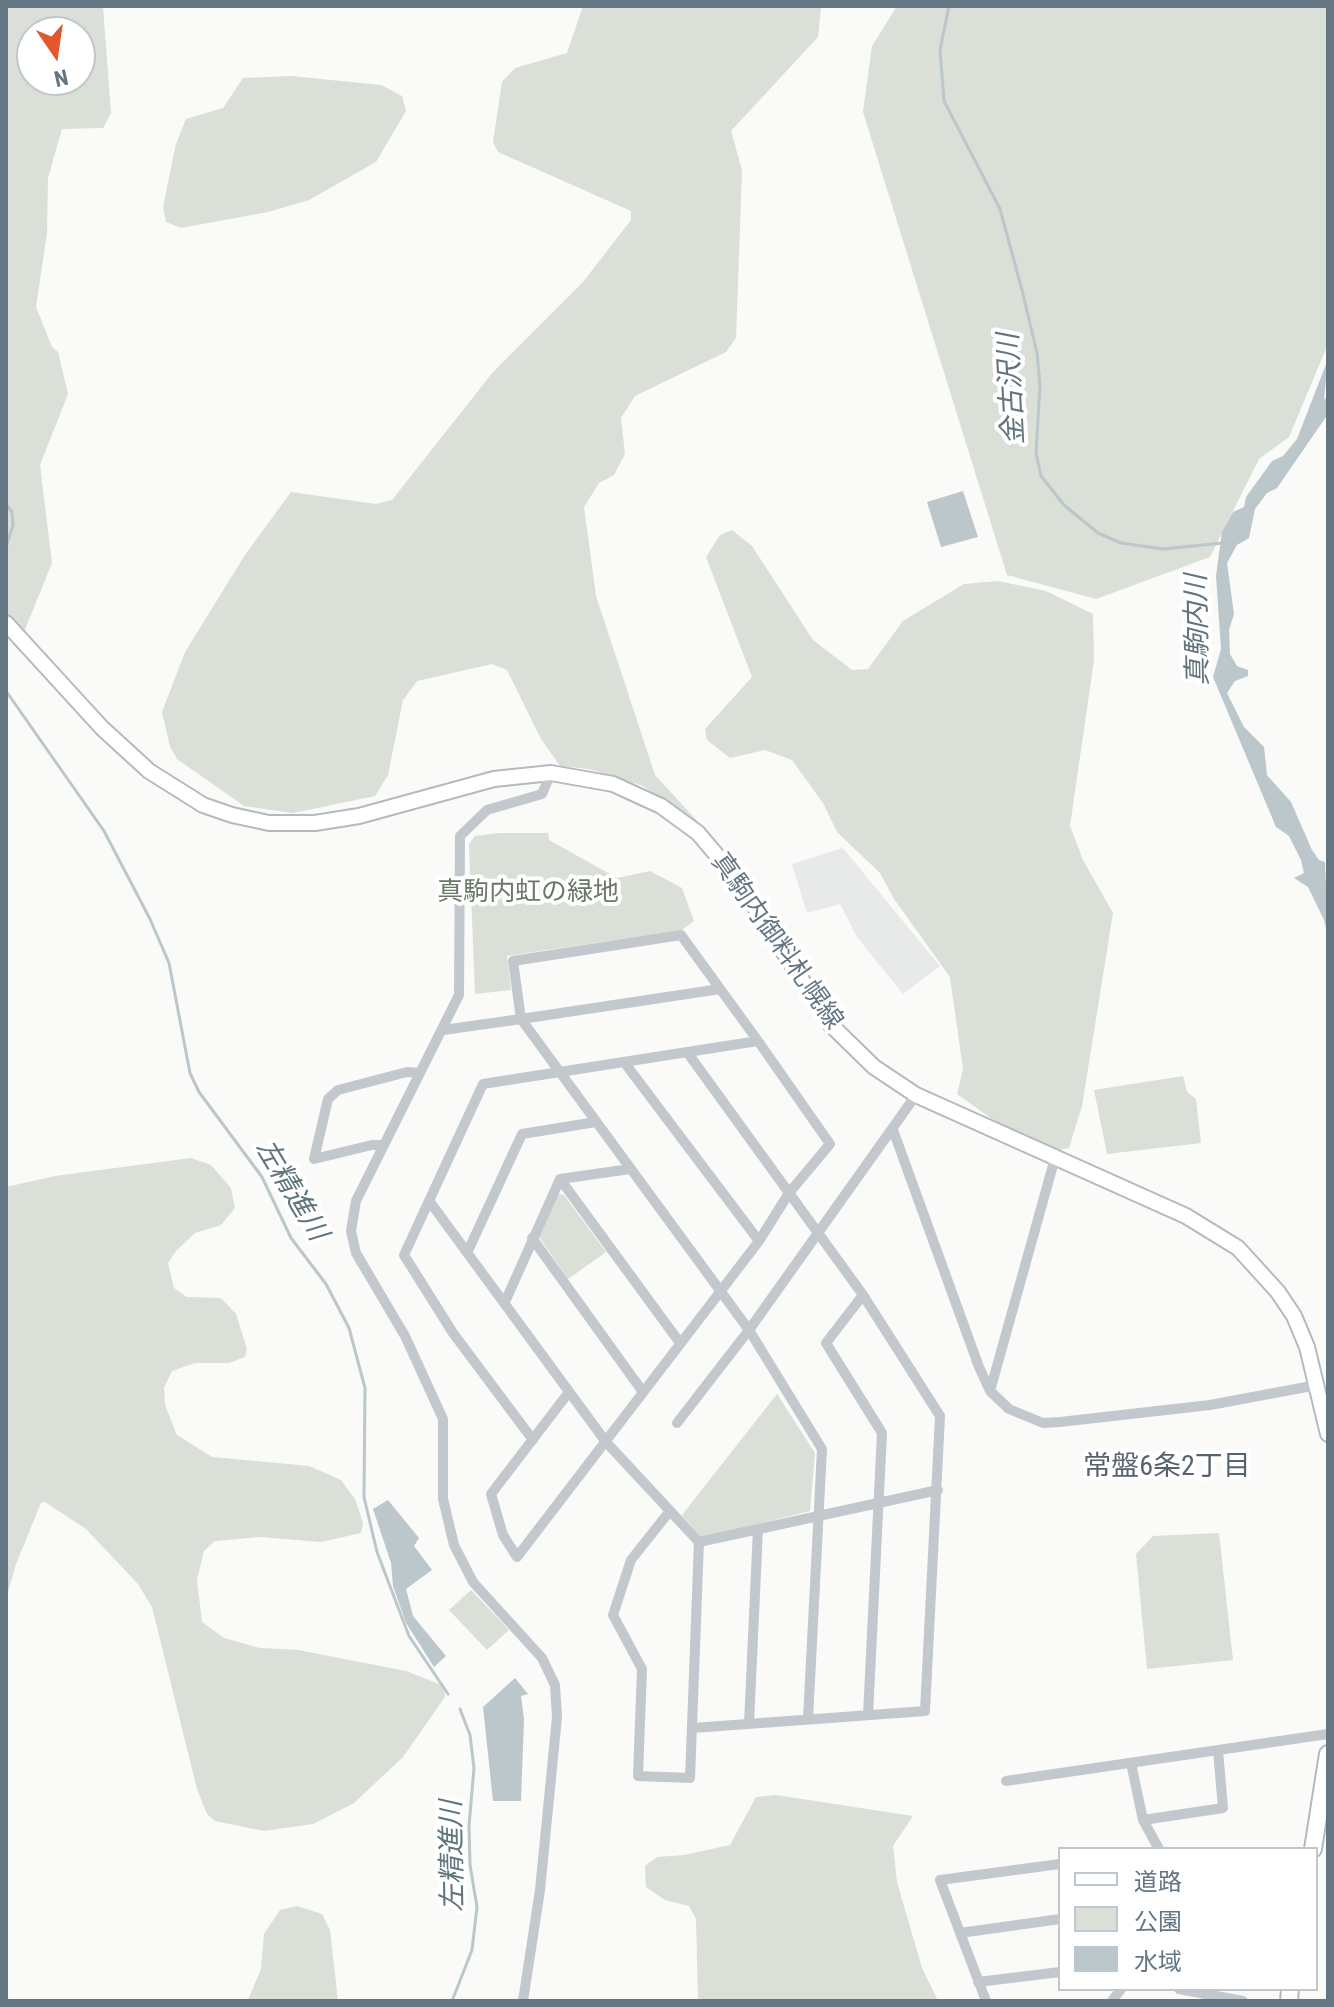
<!DOCTYPE html>
<html>
<head>
<meta charset="utf-8">
<style>
	body { margin:0 }
	#map { position:relative; width:1334px; height:2007px; overflow:hidden; background:#fafaf8; font-family:"Roboto Condensed","Noto Sans JP",sans-serif }
	canvas { display:block }
	.frame { position:absolute; inset:0; border:8px solid #657683; pointer-events:none }
	.legend { position:absolute; left:1058px; top:1847px; width:260px; height:144px; box-sizing:border-box; background:#fff; border:2px solid #c1c8cd; margin:0; padding:10px 14px; list-style:none; font-size:24px; color:#657683 }
	.legend li { display:flex; align-items:center; gap:16px; height:40px }
	.legend b { width:40px; border:2px solid #c1c8cd }
	.north { position:absolute; left:16px; top:16px; width:80px; height:80px; box-sizing:border-box; background:#fff; border:2px solid #c1c8cd; border-radius:50%; rotate:167deg; font-size:22px; font-weight:700; line-height:32px; text-align:center; color:#657683 }
	.north::after { content:''; display:block; margin:auto; width:28px; height:36px; background:#e4572e; clip-path:polygon(50% 0,100% 100%,50% 72%,0 100%) }
</style>
</head>
<body>
<div id="map">
<canvas width="1334" height="2007"></canvas>
<div class="frame"></div>
<ul class="legend">
<li><b style="height:10px;background:#fff"></b>道路</li>
<li><b style="height:22px;background:#dadfd7"></b>公園</li>
<li><b style="height:22px;background:#bbc7cb"></b>水域</li>
</ul>
<div class="north">N</div>
</div>
<script>
const c = document.querySelector('canvas').getContext('2d');
c.lineJoin = 'round';
function fill(path, color) {
  c.fillStyle = color;
  c.fill(path, 'evenodd');
}
function poly(rows) {
  const path = new Path2D();
  for (const r of rows) {
    path.moveTo(r[0], r[1]);
    for (let i = 2; i < r.length; i += 2) path.lineTo(r[i], r[i + 1]);
  }
  return path;
}
function strokePath(path, color, width, dash) {
  c.strokeStyle = color;
  c.lineWidth = width;
  c.lineCap = dash ? 'butt' : 'round';
  c.setLineDash(dash || []);
  c.stroke(path);
}
function write(font, color, halo, rows, align = 'center') {
  c.font = font + ' "Roboto Condensed","Noto Sans JP",sans-serif';
  c.lineWidth = 8;
  c.setLineDash([]);
  c.textBaseline = 'middle';
  c.strokeStyle = halo;
  c.fillStyle = color;
  for (const [text, x, y, turn = 0] of rows) {
    c.save();
    c.translate(x, y);
    c.rotate((+turn || 0) * Math.PI / 180);
    c.textAlign = isNaN(turn) ? turn : align;
    if (halo) c.strokeText(text, 0, 0);
    c.fillText(text, 0, 0);
    c.restore();
  }
}
fill(poly([
	[843,848,940,966,903,994,857,937,840,904,807,913,792,864]
]), '#e8e9e9');
fill(poly([
	[6,6,103,6,111,113,103,128,62,129,48,178,47,233,36,307,52,347,58,352,68,394,40,465,52,563,24,632,7,638],
	[32,32,80,32,80,80,32,80],
	[583,6,821,6,818,37,731,131,742,170,736,338,726,352,635,396,621,418,625,454,614,475,599,483,584,507,596,596,655,775,701,825,643,786,589,769,560,766,541,739,507,670,492,664,417,681,403,700,388,775,375,796,293,813,244,806,177,759,170,747,162,712,185,652,245,555,291,492,376,504,392,500,493,372,583,282,631,220,631,211,498,152,493,142,502,82,515,68,567,53],
	[897,6,1328,6,1328,344,1289,437,1259,459,1210,557,1096,599,1007,575,863,112,872,46],
	[291,76,381,85,402,96,406,111,376,162,309,200,268,212,181,228,166,222,163,207,176,144,186,119,223,108,243,78],
	[732,530,752,546,813,640,852,670,868,669,903,621,964,584,998,581,1046,591,1093,614,1094,660,1070,826,1083,860,1113,913,1082,1106,1069,1148,1060,1150,1006,1129,957,1094,963,1069,950,977,894,899,880,873,837,832,823,803,792,760,765,750,730,758,707,740,705,729,752,677,706,557,720,535],
	[500,833,548,833,549,840,617,878,650,871,682,888,694,921,682,930,507,956,511,990,475,994,469,844,475,836],
	[1183,1076,1187,1092,1196,1099,1201,1143,1107,1154,1094,1090],
	[191,1158,211,1165,231,1188,235,1208,221,1225,195,1233,176,1251,168,1263,174,1288,187,1297,221,1298,236,1314,247,1349,245,1357,229,1363,195,1363,172,1371,164,1388,165,1405,177,1435,212,1457,309,1466,341,1480,355,1499,363,1523,361,1533,321,1542,260,1537,215,1541,204,1551,197,1580,202,1622,224,1638,260,1648,298,1650,406,1671,444,1686,445,1697,403,1757,354,1803,313,1824,264,1831,215,1821,207,1814,197,1789,152,1607,138,1584,86,1529,45,1502,41,1503,16,1564,6,1599,6,1187,55,1176],
	[558,1194,564,1195,606,1252,568,1279,539,1237],
	[777,1394,815,1453,810,1511,702,1538,682,1515],
	[1219,1533,1233,1660,1147,1669,1136,1554,1153,1536],
	[471,1590,509,1630,487,1650,449,1610],
	[776,1795,913,1816,893,1846,897,1882,922,1968,938,2001,698,2001,696,1919,689,1906,665,1900,646,1887,645,1866,657,1857,684,1855,730,1845,756,1797],
	[297,1906,322,1914,330,1930,338,2001,240,2001,248,2000,261,1969,264,1934,280,1910]
]), '#dadfd7');
fill(poly([
	[1328,359,1324,400,1328,396,1328,414,1277,488,1267,493,1255,509,1249,538,1237,545,1227,563,1234,614,1229,630,1230,654,1237,666,1248,670,1248,676,1235,681,1227,693,1244,727,1264,747,1267,775,1291,802,1312,850,1319,860,1325,862,1328,936,1324,920,1308,887,1294,878,1304,873,1301,860,1289,836,1276,827,1213,677,1221,649,1216,576,1222,532,1233,512,1244,507,1246,497,1272,461,1283,456,1297,439],
	[963,491,978,537,941,547,927,502],
	[388,1500,419,1538,414,1546,432,1570,406,1589,413,1616,446,1656,434,1667,406,1623,393,1586,391,1563,373,1509],
	[515,1678,528,1694,521,1696,524,1719,521,1801,493,1801,483,1707]
]), '#bbc7cb');
strokePath(poly([
	[949,6,940,50,944,101,1000,209,1022,290,1037,353,1040,386,1036,453,1041,476,1064,505,1098,533,1121,543,1163,549,1223,543],
	[6,504,12,512,13,525,6,547],
	[6,691,104,831,150,919,169,963,190,1073,199,1092,262,1177,291,1238,326,1284,349,1328,365,1388,364,1497,377,1552,409,1636,448,1694],
	[452,2001,472,1950,477,1907,470,1865,469,1826,474,1768,470,1735,460,1709]
]), '#bbc7cb', 3);
const major = poly([
	[6,623,102,728,149,771,203,805,232,815,269,823,315,823,359,816,494,779,551,773,613,784,661,806,698,833,736,878,831,1025,874,1067,916,1095,1186,1216,1238,1248,1278,1292,1294,1316,1307,1347,1328,1434]
]);
const highway = poly([
	[1313,1849,1328,1754],
	[1289,2001,1290,1989]
]);
strokePath(major, '#b5babe', 18);
strokePath(highway, '#b4b9bd', 20);
strokePath(poly([
	[443,1030,521,1019,749,1330,822,1449,808,1719],
	[687,1052,863,1295,940,1416,925,1711,693,1728],
	[624,1062,759,1241],
	[893,1130,979,1367,990,1391,1009,1409,1043,1423,1060,1422,1210,1405,1317,1385],
	[384,1145,372,1145,314,1159,328,1099,338,1090,407,1072,420,1073],
	[560,1179,680,1343],
	[430,1202,606,1442,699,1542,938,1490],
	[532,1238,643,1392],
	[468,1251,522,1134,596,1122],
	[863,1295,826,1343,882,1433,868,1715],
	[505,1302,560,1179,630,1169],
	[990,1391,1055,1158],
	[569,1392,491,1494,503,1535,517,1557,759,1241,789,1193,830,1144,758,1041,681,935,513,961,521,1019,720,989],
	[677,1423,749,1330,916,1095],
	[533,1440,453,1333,404,1255,483,1084,758,1041],
	[669,1512,631,1560,613,1615,642,1669,638,1776,690,1778,699,1542],
	[749,1723,758,1529],
	[1131,1763,1143,1820,1159,1849],
	[1006,1781,1328,1734],
	[1143,1820,1223,1808,1218,1751],
	[960,1933,1060,1919],
	[978,1982,1060,1972],
	[1179,1989,1243,2001],
	[523,2001,540,1890,557,1717,555,1685,542,1658,473,1582,454,1545,443,1499,443,1419,405,1336,356,1253,351,1231,356,1201,459,995,460,836,487,810,542,794,551,773],
	[986,2001,940,1880,1060,1864],
	[1112,2001,1121,1989]
]), '#c3c8cc', 10);
strokePath(major, '#fff', 14);
strokePath(highway, '#fff', 16);
write('26px', '#687a64', '#fff', [
	["真駒内虹の緑地",528,893]
]);
write('26px', '#657683', '#fff', [
	["真駒内御料札幌線",776,942,55]
]);
write('italic 28px', '#60757c', '#fff', [
	["金古沢川",1013,389,-93],
	["真駒内川",1199,630,-91],
	["左精進川",290,1191,59],
	["左精進川",454,1856,-91]
]);
write('28px', '#57646e', '#fff', [
	["常盤6条2丁目",1167,1468]
]);
</script>
</body>
</html>
